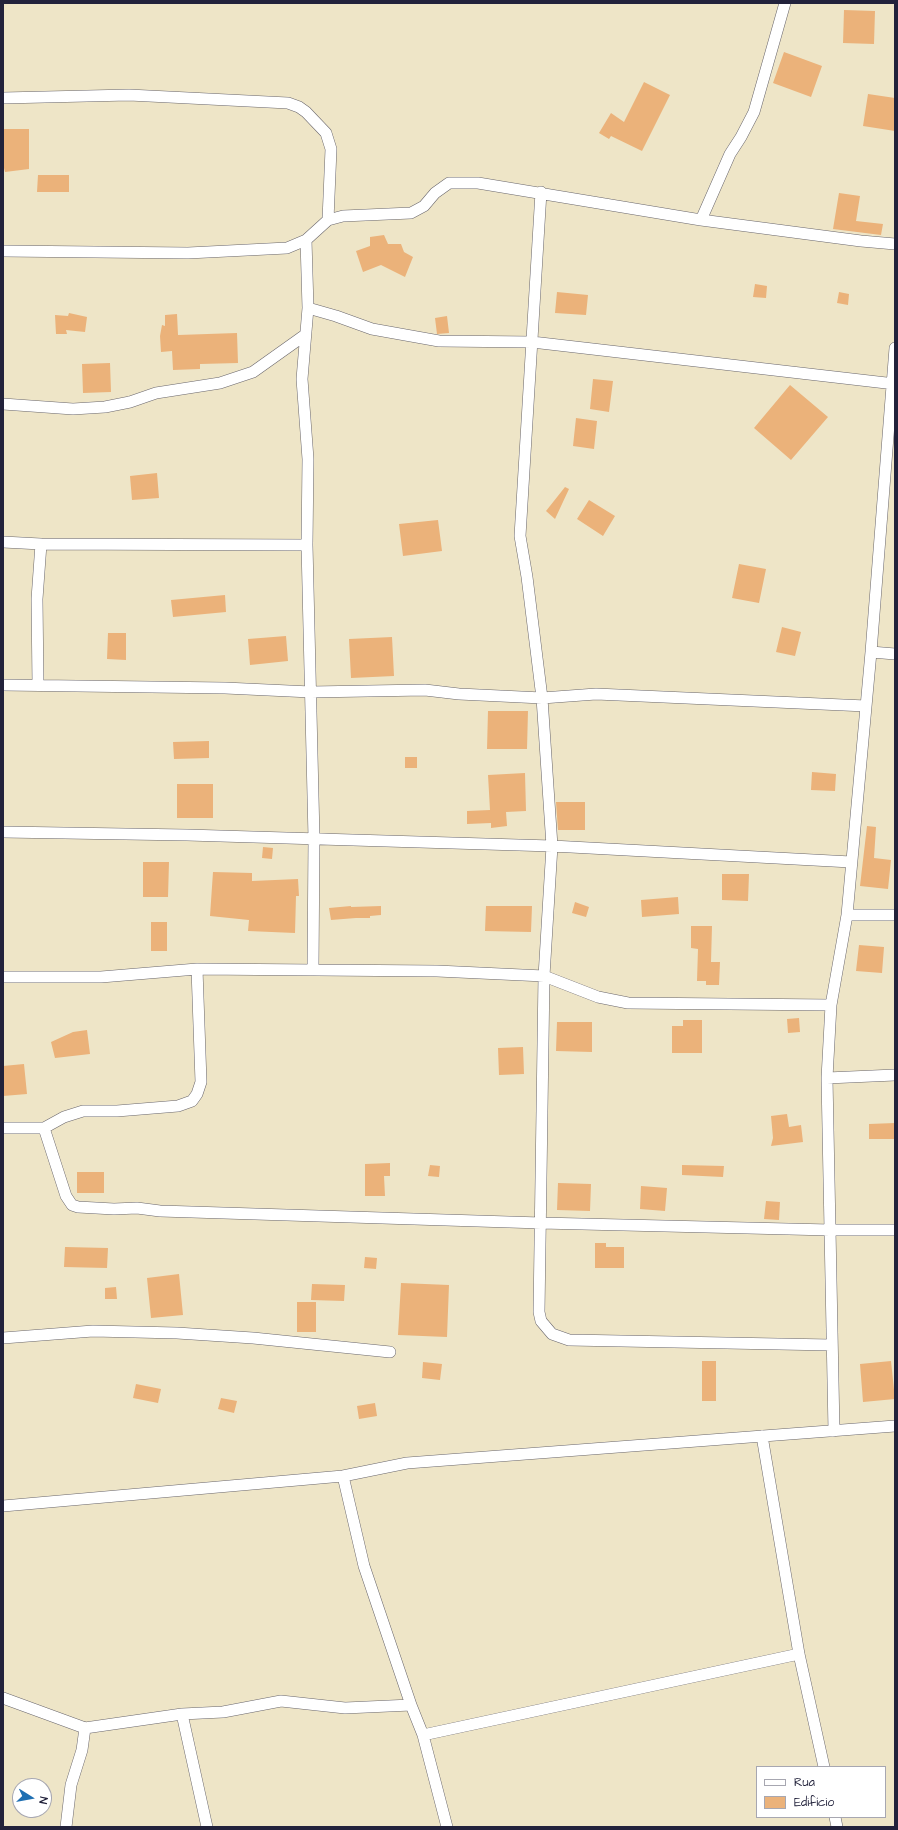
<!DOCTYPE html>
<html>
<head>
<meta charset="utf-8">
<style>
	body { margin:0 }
	#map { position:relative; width:898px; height:1830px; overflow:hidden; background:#eee5c7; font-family:"Architects Daughter",sans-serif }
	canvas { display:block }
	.frame { position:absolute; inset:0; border:4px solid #22223b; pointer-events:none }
	.legend { position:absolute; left:756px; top:1766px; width:130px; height:52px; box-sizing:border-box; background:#fff; border:1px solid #a7a7b1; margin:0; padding:5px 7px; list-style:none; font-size:12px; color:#22223b }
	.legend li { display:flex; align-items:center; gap:8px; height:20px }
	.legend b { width:20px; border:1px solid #a7a7b1 }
	.north { position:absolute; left:12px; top:1778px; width:40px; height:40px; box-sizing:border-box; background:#fff; border:1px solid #a7a7b1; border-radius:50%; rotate:101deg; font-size:11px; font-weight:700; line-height:16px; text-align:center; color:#22223b }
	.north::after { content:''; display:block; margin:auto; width:14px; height:18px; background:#1f6fb2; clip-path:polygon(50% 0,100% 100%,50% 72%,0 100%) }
</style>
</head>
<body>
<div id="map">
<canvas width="898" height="1830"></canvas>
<div class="frame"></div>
<ul class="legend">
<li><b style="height:5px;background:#fff"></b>Rua</li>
<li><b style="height:11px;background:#ebb27a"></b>Edifício</li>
</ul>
<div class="north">N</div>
</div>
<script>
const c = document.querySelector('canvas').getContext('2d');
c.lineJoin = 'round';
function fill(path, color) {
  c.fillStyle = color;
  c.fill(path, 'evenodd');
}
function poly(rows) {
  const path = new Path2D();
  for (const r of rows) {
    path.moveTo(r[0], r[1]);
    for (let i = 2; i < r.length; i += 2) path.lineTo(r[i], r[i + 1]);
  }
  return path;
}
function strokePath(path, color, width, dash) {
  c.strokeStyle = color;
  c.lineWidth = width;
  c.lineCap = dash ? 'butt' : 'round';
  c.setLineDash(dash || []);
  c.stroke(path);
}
fill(poly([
	[844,10,875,11,874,44,843,43],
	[784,52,822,66,811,97,773,83],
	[644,82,670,95,642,151,611,136,609,139,599,133,611,113,624,122],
	[868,94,895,98,895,131,863,126],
	[3,129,29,129,29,169,5,172,3,164],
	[38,175,69,175,69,192,37,192],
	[839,193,860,196,856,221,883,224,881,235,833,229],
	[384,235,388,244,401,244,404,252,413,257,405,277,381,265,363,272,356,251,370,246,370,237],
	[755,284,767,286,766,298,753,297],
	[557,292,588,295,586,315,555,313],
	[839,292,849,294,848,305,837,303],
	[69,313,87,317,85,332,66,330,67,334,56,334,55,315,68,316],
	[177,314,178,335,237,333,238,363,200,364,200,369,173,370,172,351,161,352,160,336,162,325,165,326,165,315],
	[447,316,449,333,437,334,435,318],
	[110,363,111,392,83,393,82,364],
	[593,379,613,381,609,412,590,409],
	[790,385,828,417,791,460,754,428],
	[576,418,597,421,594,449,573,446],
	[157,473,159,498,132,500,130,476],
	[565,487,569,489,555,519,546,511],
	[589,500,615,516,603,536,577,519],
	[438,520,442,551,403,556,399,524],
	[739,564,766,569,759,603,732,598],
	[225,595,226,612,173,617,171,600],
	[782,627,801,632,795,656,776,652],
	[108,633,126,633,126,660,107,659],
	[286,636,288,661,250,665,248,639],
	[392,637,394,676,351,678,349,639],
	[488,711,528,711,527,749,487,749],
	[209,741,209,758,174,759,173,742],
	[405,757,417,757,417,768,405,768],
	[812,772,836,774,835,791,811,790],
	[525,773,526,811,506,812,507,826,491,828,491,823,467,824,467,811,490,810,488,775],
	[177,784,213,784,213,818,177,818],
	[556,802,585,802,585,830,558,830],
	[867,826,876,827,874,858,891,860,888,889,860,886],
	[263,847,273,848,272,859,262,858],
	[143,862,169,862,168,897,143,897],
	[213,872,252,873,252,881,298,879,299,896,296,896,295,933,248,931,249,920,210,916],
	[722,874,749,874,748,901,722,900],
	[678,897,679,914,642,917,641,900],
	[575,902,589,907,586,917,572,913],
	[351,906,351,907,381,906,381,915,370,916,370,918,356,918,331,920,329,908],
	[486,906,532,906,531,932,485,931],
	[151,922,167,922,167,951,151,951],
	[691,926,712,926,711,962,720,962,719,985,706,985,706,981,697,981,698,949,691,948],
	[859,945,884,947,882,973,856,971],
	[799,1018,800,1032,788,1033,787,1019],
	[683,1020,702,1020,702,1053,672,1053,672,1026,683,1026],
	[557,1022,592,1022,592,1052,556,1051],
	[87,1030,90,1054,55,1058,51,1042,73,1032],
	[523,1047,524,1074,499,1075,498,1048],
	[24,1064,27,1094,3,1096,3,1066],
	[787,1114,789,1127,801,1125,803,1142,771,1146,773,1138,771,1116],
	[895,1123,895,1139,869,1139,869,1124],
	[390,1163,390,1176,384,1176,385,1196,365,1196,365,1164],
	[430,1165,440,1166,439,1177,428,1176],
	[682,1165,724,1166,723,1177,682,1175],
	[77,1172,104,1172,104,1193,77,1193],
	[558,1183,591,1184,590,1211,557,1210],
	[641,1186,667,1188,665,1211,640,1209],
	[766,1201,780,1202,779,1220,764,1219],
	[595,1243,606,1243,606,1247,624,1247,624,1268,595,1268],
	[65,1247,108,1248,107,1268,64,1267],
	[365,1257,377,1258,376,1269,364,1268],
	[179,1274,183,1315,151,1318,147,1278],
	[401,1283,449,1285,447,1337,398,1335],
	[312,1284,345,1285,344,1301,311,1300],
	[116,1287,117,1299,105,1299,105,1288],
	[297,1302,316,1302,316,1332,297,1332],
	[702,1361,716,1361,716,1401,702,1401],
	[891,1361,895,1399,863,1402,860,1364],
	[423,1362,442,1364,440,1380,422,1378],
	[136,1384,161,1389,158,1403,133,1398],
	[221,1398,237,1401,234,1413,218,1409],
	[375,1403,377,1416,359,1419,357,1406]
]), '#ebb27a');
const minor = poly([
	[3,98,129,95,288,103,299,107,306,112,326,133,331,149,328,220],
	[541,192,520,536,527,577,542,698,552,846,544,976,539,1312,541,1321,552,1334,569,1340,831,1345],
	[701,220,730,154,741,137,754,112,785,3],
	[306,240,308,308,302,379,308,459,307,545,314,838,313,969],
	[3,251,188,253,287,248,306,240,328,220,343,216,411,213,424,206,435,193,449,183,478,183,701,220,861,241,895,244],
	[308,308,336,316,372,329,439,341,532,342,895,384],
	[3,404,73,409,105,407,130,402,156,393,220,383,253,372,305,335],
	[3,542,41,544,37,599,38,685],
	[41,544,307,545],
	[871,652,895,654],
	[3,685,225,688,311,692,425,690,459,694,542,698,596,694,866,706],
	[3,832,187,835,552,846,851,862],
	[847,915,895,915],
	[3,977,101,977,197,969,437,971,544,976,598,997,628,1003,831,1005],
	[827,1078,895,1075],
	[3,1128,44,1128,64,1117,83,1111,117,1111,178,1106,192,1101,197,1094,201,1082,197,969],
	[44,1128,66,1196,72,1205,78,1207,114,1209,137,1208,160,1211,541,1223,830,1230,895,1230],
	[3,1338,93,1331,177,1333,253,1338,390,1352],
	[834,1431,827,1078,831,1005,847,915,871,652,895,348],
	[762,1436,799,1654,824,1767],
	[343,1476,364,1566,411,1705],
	[3,1506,343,1476,407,1463,895,1426],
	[3,1698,85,1728,182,1714,223,1712,281,1701,345,1708,411,1705,423,1735,447,1827],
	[182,1714,207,1827],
	[423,1735,799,1654],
	[835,1817,837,1827],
	[66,1827,71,1785,82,1750,85,1728]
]);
strokePath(minor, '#69666c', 12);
strokePath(minor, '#fff', 11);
</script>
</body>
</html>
